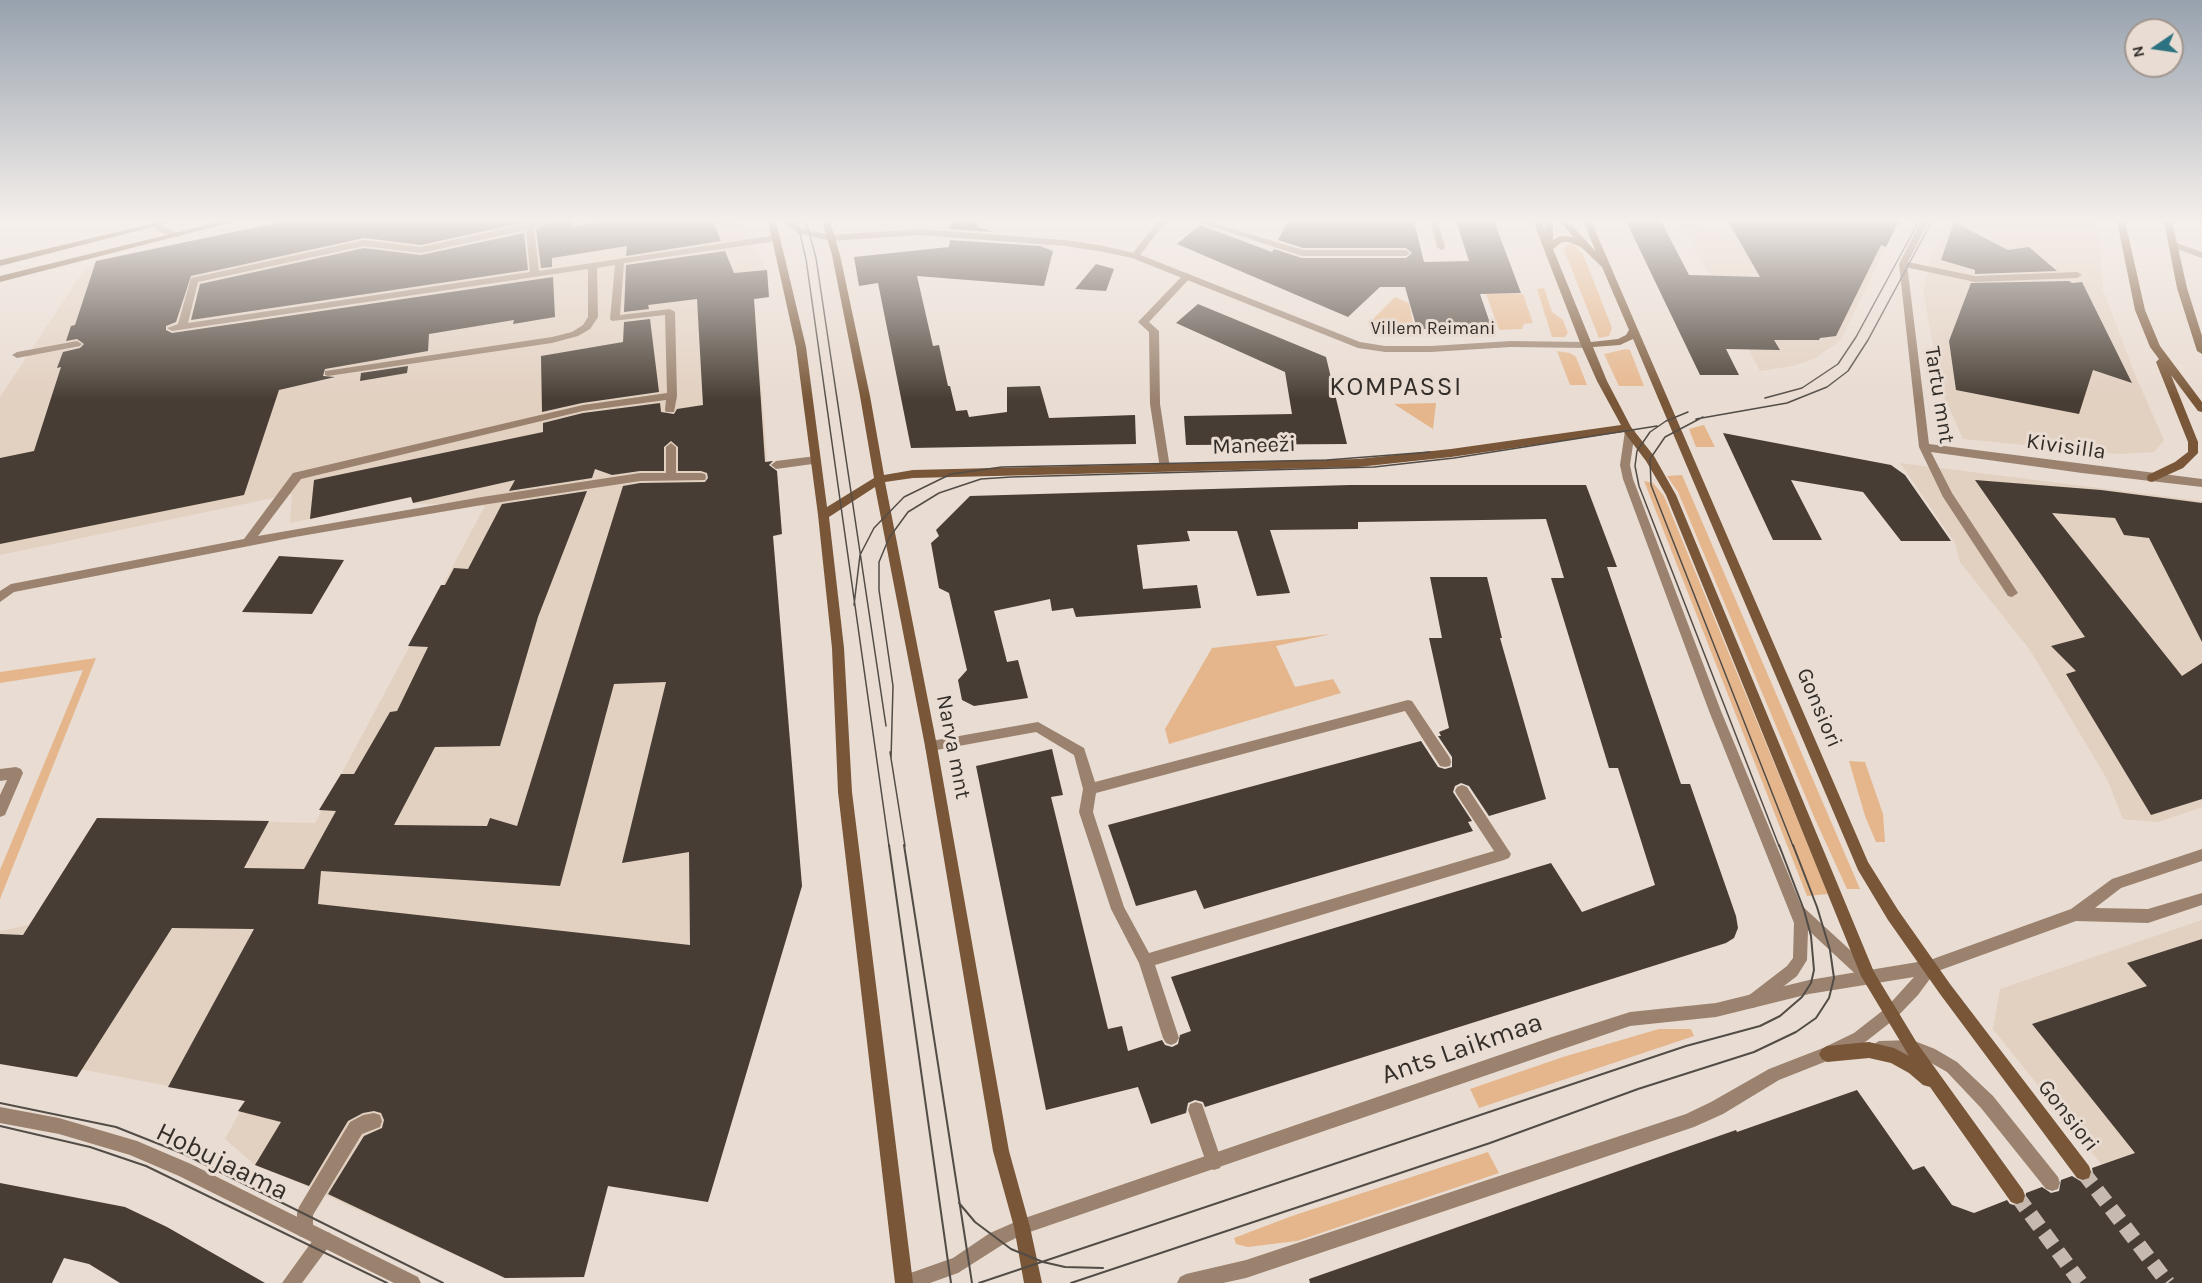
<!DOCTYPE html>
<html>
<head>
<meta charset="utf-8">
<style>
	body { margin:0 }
	#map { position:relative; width:2202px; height:1283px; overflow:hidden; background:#e9dcd2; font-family:Karla,sans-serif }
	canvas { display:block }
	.north { position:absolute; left:2124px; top:18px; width:60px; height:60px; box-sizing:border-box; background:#e9dcd2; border:2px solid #a0968f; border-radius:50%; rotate:257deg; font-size:16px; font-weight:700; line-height:24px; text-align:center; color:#332e2a }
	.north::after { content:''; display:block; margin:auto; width:21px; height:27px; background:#2d7280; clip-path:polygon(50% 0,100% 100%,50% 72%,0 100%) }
</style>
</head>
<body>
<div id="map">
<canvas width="2202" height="1283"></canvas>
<div class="north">N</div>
</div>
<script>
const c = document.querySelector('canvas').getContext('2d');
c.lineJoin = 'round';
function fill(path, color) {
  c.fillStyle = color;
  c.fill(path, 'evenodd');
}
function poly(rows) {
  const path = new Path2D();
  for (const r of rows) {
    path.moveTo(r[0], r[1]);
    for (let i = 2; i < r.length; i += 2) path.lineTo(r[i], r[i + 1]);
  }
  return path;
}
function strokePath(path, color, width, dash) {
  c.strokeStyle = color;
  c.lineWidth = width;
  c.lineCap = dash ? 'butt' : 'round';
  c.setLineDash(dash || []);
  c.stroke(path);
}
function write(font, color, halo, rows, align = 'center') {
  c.font = font + ' Karla,sans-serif';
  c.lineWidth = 6;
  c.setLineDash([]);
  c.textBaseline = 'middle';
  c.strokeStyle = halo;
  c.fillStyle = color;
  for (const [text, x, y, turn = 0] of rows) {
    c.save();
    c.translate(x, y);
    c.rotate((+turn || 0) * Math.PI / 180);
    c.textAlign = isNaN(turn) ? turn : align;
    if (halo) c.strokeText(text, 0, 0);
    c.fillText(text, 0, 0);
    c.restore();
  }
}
fill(poly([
	[286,221,738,221,767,270,769,297,754,300,802,886,708,1202,608,1186,584,1277,505,1278,304,1185,255,1165,225,1139,246,1101,80,1069,0,1060,0,931,29,925,97,818,315,823,485,506,413,503,410,497,290,523,292,494,0,555,0,397,80,276,96,261],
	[1949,221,2098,221,2103,290,2136,377,2164,440,2154,452,2121,454,1963,439,1941,389,1923,291,1931,257],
	[1681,222,1689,222,1800,256,1836,231,1886,247,1841,340,1816,358,1793,366,1760,371],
	[1900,463,2202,501,2202,807,2158,822,2123,819,2107,779,2030,650,1960,562,1955,543],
	[2202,920,2202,1283,2196,1283,1993,1029,2000,989]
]), '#e2d0c0');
fill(poly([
	[1572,244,1583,254,1612,328,1609,336,1599,338,1564,250,1566,245],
	[1544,288,1552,312,1563,320,1568,333,1565,337,1552,337,1537,289],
	[1486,294,1523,294,1533,323,1524,324,1522,329,1499,330],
	[1395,297,1409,303,1414,328,1368,324],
	[1626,349,1630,350,1644,386,1619,386,1604,354],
	[1557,351,1570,353,1576,357,1587,385,1570,385],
	[1436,403,1433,429,1394,404],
	[1704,425,1715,447,1696,447,1689,429],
	[1682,475,1860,889,1847,889,1815,819,1678,492,1667,476],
	[1644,481,1653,483,1664,496,1828,894,1807,896],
	[1331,634,1276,646,1295,687,1333,679,1341,693,1169,744,1165,729,1212,648],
	[96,658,0,899,0,870,83,670,0,683,0,672],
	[1849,761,1865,762,1883,814,1885,842,1876,842,1865,816],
	[1659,1029,1691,1029,1694,1036,1479,1108,1470,1089,1563,1057],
	[1488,1152,1499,1173,1297,1241,1248,1247,1236,1244,1234,1238,1292,1216]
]), '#e5b68c');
fill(poly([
	[286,221,531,221,421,245,364,238,191,276,176,322,166,326,166,330,172,333,553,277,555,317,513,324,514,320,429,334,428,351,325,369,323,376,335,377,279,390,244,495,0,544,0,458,34,451,61,367,57,368,63,352,80,348,84,344,77,339,66,341,71,326,75,325,96,261],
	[554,221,573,221,573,226,610,221,713,221,721,241,626,256,627,246,552,258,552,267,541,268,536,229],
	[951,221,978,221,977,227,995,232,950,229],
	[1288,221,1414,221,1424,262,1469,261,1456,221,1494,221,1521,293,1480,294,1492,329,1417,329,1405,287,1380,287,1348,317,1177,244,1200,225,1272,252,1274,249,1302,258,1406,258,1412,253,1406,248,1303,248,1278,240],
	[1626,221,1661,221,1689,275,1760,277,1728,221,1899,221,1886,247,1881,245,1836,336,1820,338,1819,340,1774,340,1780,350,1726,349,1739,375,1700,375],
	[1954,222,2008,250,2029,247,2057,271,1975,274,1975,270,1941,260],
	[524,233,528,270,191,320,200,284,364,248,421,255],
	[950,240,1040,246,1053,251,1044,286,917,276,933,346,939,345,948,386,950,386,956,411,967,410,969,417,1007,412,1007,387,1040,386,1049,418,1135,415,1136,444,911,448,878,283,859,286,854,257,949,247],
	[725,251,734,273,767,270,769,297,754,299,765,462,773,461,769,465,777,471,782,534,773,536,802,886,708,1202,608,1186,584,1277,505,1278,328,1194,364,1136,382,1128,384,1120,381,1113,374,1111,363,1113,348,1121,309,1186,255,1165,281,1122,238,1111,245,1101,168,1087,254,929,172,928,77,1077,0,1064,0,934,23,935,97,818,269,821,244,868,304,869,336,811,319,810,341,774,354,774,390,712,397,711,428,647,408,646,441,585,445,585,454,568,468,569,502,504,587,491,538,617,500,746,435,747,394,825,487,826,490,818,517,826,623,486,640,483,705,482,708,478,707,473,701,471,678,471,678,447,671,441,664,447,664,471,640,471,612,475,595,469,592,478,509,491,515,480,413,503,411,497,310,519,314,480,543,432,543,423,583,413,660,403,661,412,674,414,677,409,703,405,697,299,648,305,649,309,624,312,626,265],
	[666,682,622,863,689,852,690,945,318,904,321,871,560,886,614,684],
	[1096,264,1114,269,1106,291,1075,289],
	[2069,281,2072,283,2082,282,2132,383,2093,370,2079,414,1956,390,1949,341,1971,283],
	[1198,304,1326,357,1347,444,1186,445,1184,416,1292,414,1285,372,1176,323],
	[650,319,659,392,582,403,542,412,541,356,623,342,624,322],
	[408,366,407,373,360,381,361,373],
	[1723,433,1891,465,1905,475,1951,541,1901,541,1863,492,1791,480,1822,540,1773,540],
	[1975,480,2101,490,2202,503,2202,642,2149,538,2124,535,2115,518,2052,513,2182,676,2202,663,2202,799,2151,815,2066,674,2076,671,2051,646,2085,637],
	[1350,485,1586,485,1617,567,1607,567,1681,784,1690,784,1736,916,1738,928,1734,938,1726,943,1205,1107,1203,1102,1195,1100,1188,1103,1186,1113,1151,1124,1138,1087,1046,1110,976,766,1052,749,1063,795,1051,797,1108,1029,1122,1026,1128,1051,1162,1040,1165,1045,1172,1047,1178,1044,1180,1035,1191,1031,1171,977,1551,863,1582,912,1655,885,1618,768,1609,768,1551,578,1564,578,1546,519,1358,522,1358,529,1270,530,1290,593,1257,596,1237,531,1187,531,1190,541,1137,545,1143,589,1197,585,1201,608,1076,617,1073,608,1052,611,1050,599,994,611,1007,662,1018,660,1028,698,974,706,962,700,958,680,967,670,949,593,939,588,931,543,939,536,936,530,970,496],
	[279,556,344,560,312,614,242,612],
	[1430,577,1487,577,1502,638,1500,638,1546,799,1489,816,1469,786,1461,783,1455,786,1453,792,1472,821,1468,822,1473,831,1204,909,1196,890,1136,906,1108,825,1421,741,1438,767,1445,769,1452,767,1452,757,1438,736,1441,736,1439,732,1449,728,1429,638,1442,638],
	[2202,939,2202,1283,1310,1283,1309,1279,1736,1130,1737,1132,1857,1090,1913,1170,1924,1166,1952,1205,1974,1213,2007,1200,2010,1204,2018,1206,2025,1203,2026,1193,2042,1187,2051,1193,2059,1191,2061,1180,2072,1176,2082,1182,2090,1180,2093,1173,2092,1168,2135,1153,2032,1024,2147,986,2127,963],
	[0,1183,125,1207,167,1227,265,1283,120,1283,89,1264,64,1258,52,1283,0,1283]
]), '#473d34');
strokePath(poly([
	[2083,1172,2168,1283],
	[2017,1196,2081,1283]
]), '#c5b9b0', 15, [15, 8]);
fill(poly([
	[540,221,552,221,534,228,539,271,777,235,781,238,777,241,624,263,620,315,670,309,675,312,677,396,674,412,666,412,665,410,666,400,583,411,301,479,258,536,482,497,640,473,666,473,666,447,671,443,676,447,676,473,701,473,705,474,706,477,705,480,640,481,482,505,295,537,14,592,0,602,0,591,11,584,244,539,293,473,583,405,667,393,665,315,612,321,610,319,615,265,597,268,598,317,590,329,578,336,552,343,328,376,325,375,325,371,552,337,572,332,583,325,588,317,588,269,172,331,167,328,178,324,191,278,364,240,421,247,540,221],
	[526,230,530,272,188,323,198,282,364,246,421,253,526,230],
	[1158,221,1166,221,1138,258,1132,258,1132,254,1158,221],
	[1194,221,1206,221,1303,250,1406,250,1410,253,1406,256,1302,256,1194,221],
	[1430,221,1438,221,1445,247,1444,249,1441,250,1437,247,1430,221],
	[2174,242,2202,252,2202,258,2171,247,2171,243,2174,242],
	[1903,261,1975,276,2077,272,2082,275,2077,278,1975,282,1900,266,1899,264,1903,261],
	[1187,273,1192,276,1190,278,1149,322,1159,331,1160,404,1170,468,1165,472,1160,468,1150,404,1149,332,1138,322,1184,274,1187,273],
	[77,341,82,344,80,346,17,358,12,355,17,352,77,341],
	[1630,428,1635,431,1630,465,1633,479,1721,711,1801,905,1873,971,1875,976,1873,981,1868,983,1863,981,1808,930,1807,960,1797,976,1758,1006,1753,1008,1748,1006,1746,1001,1748,996,1787,966,1793,958,1794,923,1709,711,1623,479,1620,465,1625,431,1630,428],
	[816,456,821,460,820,463,776,469,771,465,776,461,816,456],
	[1408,700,1412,701,1450,758,1451,762,1450,766,1445,767,1440,766,1405,711,1096,793,1093,812,1124,907,1149,953,1494,851,1457,795,1455,791,1457,787,1462,785,1467,787,1511,854,1509,858,1504,860,1155,965,1179,1038,1176,1043,1171,1045,1166,1043,1163,1038,1139,963,1111,909,1079,812,1083,789,1074,755,1036,732,931,751,926,750,925,746,926,742,931,741,1038,722,1084,748,1095,782,1408,700],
	[16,767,21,769,23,773,5,815,0,817,0,795,7,780,0,781,0,769,16,767],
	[1912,1040,1935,1049,1957,1062,1993,1096,2058,1177,2060,1183,2058,1189,2052,1191,2046,1189,1981,1108,1947,1072,1926,1060,1912,1056,1879,1057,1874,1054,1871,1049,1874,1044,1879,1041,1912,1040],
	[1196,1102,1202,1104,1222,1162,1220,1168,1214,1170,1208,1168,1188,1110,1190,1104,1196,1102],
	[374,1113,380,1115,382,1121,380,1127,362,1134,313,1215,313,1230,311,1236,305,1238,299,1236,297,1230,297,1213,299,1207,350,1122,363,1115,374,1113],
	[324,1231,330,1233,332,1239,330,1245,302,1283,282,1283,318,1233,324,1231]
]), '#9a826e');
fill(poly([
	[151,221,159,221,159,223,168,229,182,234,178,237,162,233,152,226,151,221],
	[781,221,790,221,803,229,831,235,919,229,1065,240,1104,246,1138,254,1360,342,1385,346,1431,346,1511,341,1586,342,1591,345,1586,348,1511,347,1431,352,1385,352,1358,348,1132,258,1104,252,1065,246,919,235,831,241,797,233,781,221],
	[1921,221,1929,221,1907,264,1929,444,2202,479,2202,487,2082,473,1931,452,1952,493,2016,590,2018,593,2012,597,2008,596,1943,497,1919,447,1899,264,1921,221],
	[2202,849,2202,861,2121,888,2095,908,2148,909,2202,893,2202,905,2148,923,2076,921,1935,972,1918,995,1896,1018,1864,1043,1832,1059,1779,1080,1723,1114,1694,1127,1246,1278,1223,1283,1177,1283,1180,1277,1186,1274,1246,1260,1686,1114,1711,1102,1769,1069,1823,1048,1854,1033,1886,1008,1914,977,1809,994,1716,1017,1630,1026,1024,1234,1002,1245,958,1273,930,1283,896,1283,899,1277,953,1258,990,1233,1022,1219,1552,1037,1630,1012,1716,1003,1809,980,1930,960,2071,909,2112,879,2202,849],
	[0,1107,59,1118,137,1141,191,1164,418,1277,421,1283,394,1283,179,1176,130,1155,59,1134,0,1123,0,1107]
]), '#9a826e');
fill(poly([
	[163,221,176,221,0,266,0,260,163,221],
	[223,221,236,221,0,282,0,276,223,221],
	[768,221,776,221,806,347,827,507,874,478,860,396,832,255,822,221,830,221,840,255,870,396,884,475,913,470,1358,459,1451,449,1621,425,1597,381,1581,345,1533,221,1541,221,1545,229,1545,221,1553,221,1553,240,1560,236,1573,237,1560,221,1568,221,1596,252,1583,221,1591,221,1868,862,1898,910,1950,984,2089,1166,2091,1172,2089,1178,2083,1180,2077,1178,1940,994,1888,920,1858,870,1633,339,1620,345,1593,347,1607,381,1631,427,1654,456,1676,495,1874,972,1917,1043,2023,1190,2025,1196,2023,1202,2017,1204,2011,1202,1930,1087,1923,1085,1909,1073,1891,1063,1869,1058,1827,1062,1822,1059,1819,1054,1822,1049,1827,1046,1869,1042,1894,1048,1909,1056,1861,976,1666,495,1646,461,1624,432,1451,457,1358,467,913,478,885,482,937,746,1009,1151,1030,1227,1042,1283,1024,1283,1014,1227,993,1151,925,746,875,487,829,517,844,648,852,792,913,1283,895,1283,838,792,832,648,818,515,796,347,768,221],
	[1562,242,1569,242,1581,247,1602,267,1629,330,1626,335,1618,339,1591,342,1553,249,1562,242],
	[2117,221,2125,221,2145,310,2160,346,2202,402,2202,412,2198,411,2171,375,2198,442,2198,453,2183,468,2152,482,2148,481,2147,478,2148,475,2175,462,2188,452,2188,442,2156,362,2159,359,2150,347,2135,310,2117,221],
	[2164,221,2172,221,2187,288,2202,336,2202,354,2197,351,2177,288,2164,221]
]), '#785637');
strokePath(poly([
	[797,221,806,259,889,846],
	[806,221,816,258,886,726],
	[1765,398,1802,388,1838,364,1856,337,1919,221],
	[1688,412,1666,421,1650,432,1637,451,1635,466,1639,486,1779,846],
	[1703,417,1665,437,1650,459,1651,485,1793,846],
	[1696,419,1787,403,1827,387,1848,371,1868,340,1932,221],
	[854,605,860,555,874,528,904,497,951,474,1002,467,1327,460,1430,452],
	[890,752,905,846],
	[891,759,893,686,879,590,879,562,889,538,908,512,939,493,981,479,1011,477,1374,467,1454,458,1657,426]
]), '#524c47', 1.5);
strokePath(poly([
	[889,845,951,1283],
	[904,845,972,1283],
	[0,1103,116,1127,184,1154,443,1283],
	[0,1126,90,1147,146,1166,387,1283],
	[959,1203,975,1222,1011,1249,1043,1262,1065,1267,1103,1268],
	[979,1283,1686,1046,1760,1026,1780,1016,1802,997,1811,983,1814,970,1811,936,1804,910,1779,845],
	[1071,1283,1490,1143,1638,1089,1754,1052,1796,1032,1816,1018,1829,998,1834,978,1830,950,1817,907,1793,845]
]), '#524c47', 2);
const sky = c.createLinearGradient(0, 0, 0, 400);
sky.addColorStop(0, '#97a2ae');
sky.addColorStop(0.55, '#f5efeb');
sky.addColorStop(1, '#f5efeb00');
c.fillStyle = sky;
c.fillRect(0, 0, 2202, 400);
write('18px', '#332e2a', '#e9dcd2', [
	["Villem Reimani",1433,329]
]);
write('22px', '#332e2a', '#e9dcd2', [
	["Tartu mnt",1939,395,81],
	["Maneeži",1254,446,-2],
	["Kivisilla",2066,447,8],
	["Gonsiori",1819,708,67],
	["Narva mnt",953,747,79],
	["Gonsiori",2068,1116,52]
]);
c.letterSpacing = '1.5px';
write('26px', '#332e2a', '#e9dcd2', [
	["KOMPASSI",1396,388]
]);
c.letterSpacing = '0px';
write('27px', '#332e2a', '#e9dcd2', [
	["Ants Laikmaa",1462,1049,-19],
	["Hobujaama",222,1162,26]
]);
</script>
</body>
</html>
